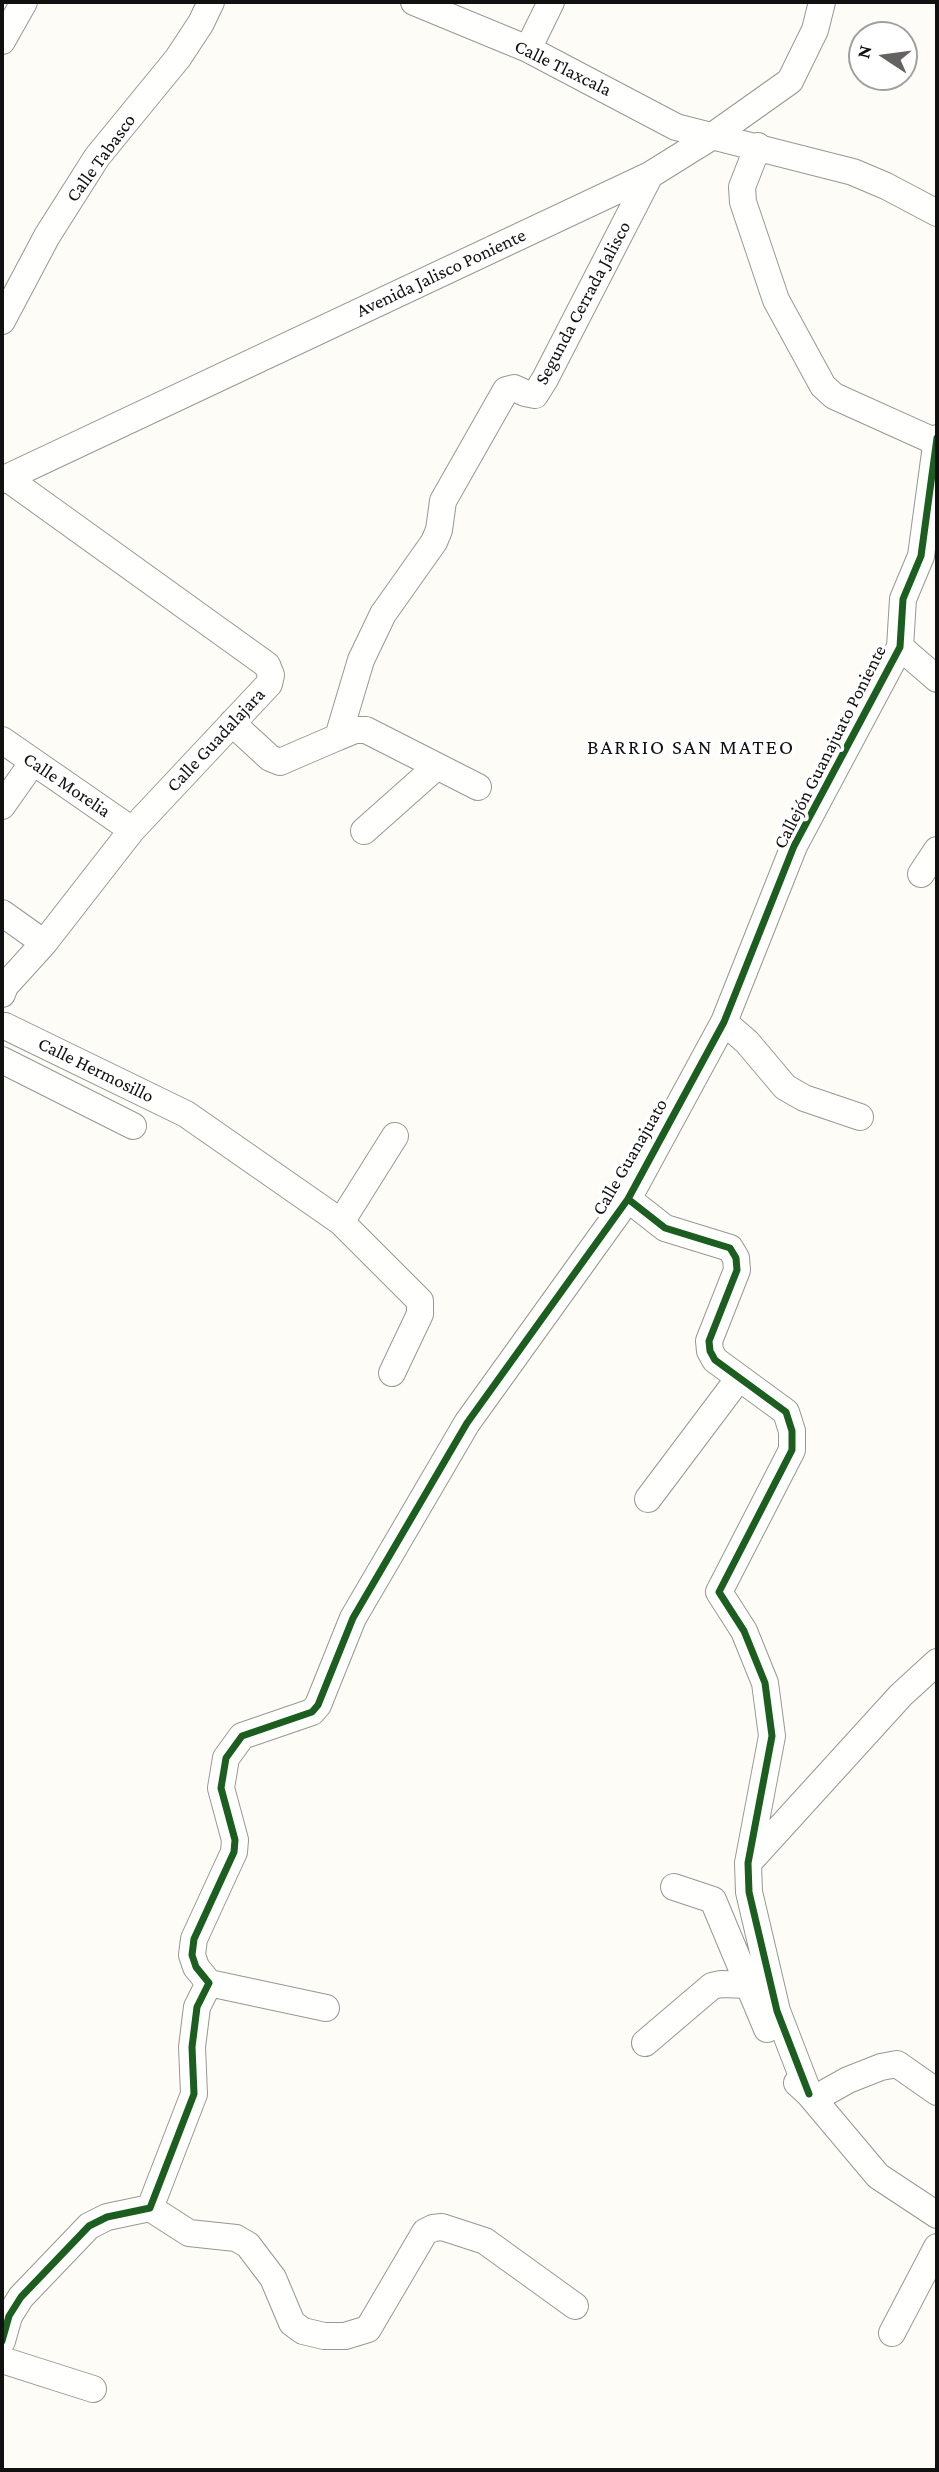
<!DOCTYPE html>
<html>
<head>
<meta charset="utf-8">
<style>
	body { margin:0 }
	#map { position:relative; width:939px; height:2472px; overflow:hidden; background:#fdfcf7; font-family:"Crimson Pro",serif }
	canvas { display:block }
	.frame { position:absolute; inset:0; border:4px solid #111; pointer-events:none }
	.north { position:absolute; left:848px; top:21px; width:70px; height:70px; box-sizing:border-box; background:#fff; border:2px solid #a0a0a0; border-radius:50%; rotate:283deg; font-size:19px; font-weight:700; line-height:28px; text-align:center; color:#111 }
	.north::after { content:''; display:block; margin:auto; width:24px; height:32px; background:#646362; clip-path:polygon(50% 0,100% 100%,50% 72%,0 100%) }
</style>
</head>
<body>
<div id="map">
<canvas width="939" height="2472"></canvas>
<div class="frame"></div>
<div class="north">N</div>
</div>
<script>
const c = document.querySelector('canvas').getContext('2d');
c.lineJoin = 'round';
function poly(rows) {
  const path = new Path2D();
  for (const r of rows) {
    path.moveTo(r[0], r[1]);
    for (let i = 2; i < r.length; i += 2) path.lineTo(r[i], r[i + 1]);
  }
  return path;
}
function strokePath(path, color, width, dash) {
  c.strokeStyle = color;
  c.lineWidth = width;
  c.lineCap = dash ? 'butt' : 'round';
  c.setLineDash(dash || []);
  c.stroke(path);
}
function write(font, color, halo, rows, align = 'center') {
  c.font = font + ' "Crimson Pro",serif';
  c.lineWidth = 7;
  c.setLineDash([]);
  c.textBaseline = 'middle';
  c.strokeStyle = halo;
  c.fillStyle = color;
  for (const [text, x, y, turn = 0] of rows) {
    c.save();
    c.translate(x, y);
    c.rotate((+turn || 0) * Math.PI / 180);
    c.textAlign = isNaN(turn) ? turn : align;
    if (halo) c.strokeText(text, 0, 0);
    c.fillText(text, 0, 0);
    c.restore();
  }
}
const minor = poly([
	[414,2,528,49,676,127,853,172,886,186,937,213],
	[2,41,24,2],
	[528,49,551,2],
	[758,146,742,187,743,202,776,300,823,386,834,396,936,442],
	[2,321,47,236,97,157,178,58,201,23,211,2],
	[2,480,650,175,711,137,790,81,815,30,822,2],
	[900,647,937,679],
	[232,723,270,758,280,762,338,737,361,660,383,614,434,542,439,530,443,501,506,390,514,388,525,393,535,395,545,379,650,175],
	[338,737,355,730,366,730,478,787],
	[2,740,132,830],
	[2,806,33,762],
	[364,831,436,767],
	[921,874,937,850],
	[2,913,44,943],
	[2,994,5,986,44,943,132,830,269,684,271,675,267,665,7,478],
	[724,1022,747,1042,785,1087,804,1098,860,1117],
	[5,1026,186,1114,341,1222,420,1301,420,1314,392,1373],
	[2,1060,133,1126],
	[628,1199,665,1228,730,1248,736,1258,737,1270,709,1341,710,1351,715,1360,786,1412,792,1431,792,1450,719,1592,744,1631,765,1683,772,1736,748,1863,749,1892,777,2011,809,2094],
	[341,1222,395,1136],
	[648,1499,739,1378],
	[749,1862,901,1695,937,1662],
	[674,1887,713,1900,767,2029],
	[209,1983,326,2008],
	[645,2043,712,1986,721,1984,749,1985],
	[797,2083,809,2094,878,2176,937,2215],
	[814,2099,848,2080,881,2067,897,2064,937,2092],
	[150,2208,189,2233,236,2238,248,2245,273,2278,292,2323,303,2331,324,2336,345,2336,368,2329,425,2232,433,2228,442,2227,485,2241,575,2306],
	[892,2333,937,2247],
	[2,2341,9,2316,21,2297,89,2226,107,2217,150,2208,194,2094,192,2047,197,2007,209,1983,196,1967,192,1955,194,1939,234,1852,235,1840,221,1788,226,1758,242,1736,312,1712,318,1705,353,1618,467,1423,628,1199,724,1022,794,846,900,647,903,599,921,556,937,438],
	[2,2360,93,2389]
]);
strokePath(minor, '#979795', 28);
strokePath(minor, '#fffffe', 26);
strokePath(poly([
	[628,1199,665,1228,730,1248,736,1258,737,1270,709,1341,710,1351,715,1360,786,1412,792,1431,792,1450,719,1592,744,1631,765,1683,772,1736,748,1863,749,1892,777,2011,809,2094],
	[2,2341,9,2316,21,2297,89,2226,107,2217,150,2208,194,2094,192,2047,197,2007,209,1983,196,1967,192,1955,194,1939,234,1852,235,1840,221,1788,226,1758,242,1736,312,1712,318,1705,353,1618,467,1423,628,1199,724,1022,794,846,900,647,903,599,921,556,937,438]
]), '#1b5e20', 7);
write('19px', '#111', '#fff', [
	["Calle Tlaxcala",563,68,26],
	["Calle Tabasco",101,158,-54],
	["Avenida Jalisco Poniente",441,273,-25],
	["Segunda Cerrada Jalisco",583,303,-62],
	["Calle Guadalajara",216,740,-47],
	["Callejón Guanajuato Poniente",830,747,-63],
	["Calle Morelia",67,785,34],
	["Calle Hermosillo",96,1070,26],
	["Calle Guanajuato",630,1157,-60]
]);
c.letterSpacing = '2px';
write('21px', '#111', '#fff', [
	["BARRIO SAN MATEO",691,748]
]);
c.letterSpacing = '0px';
</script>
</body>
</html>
